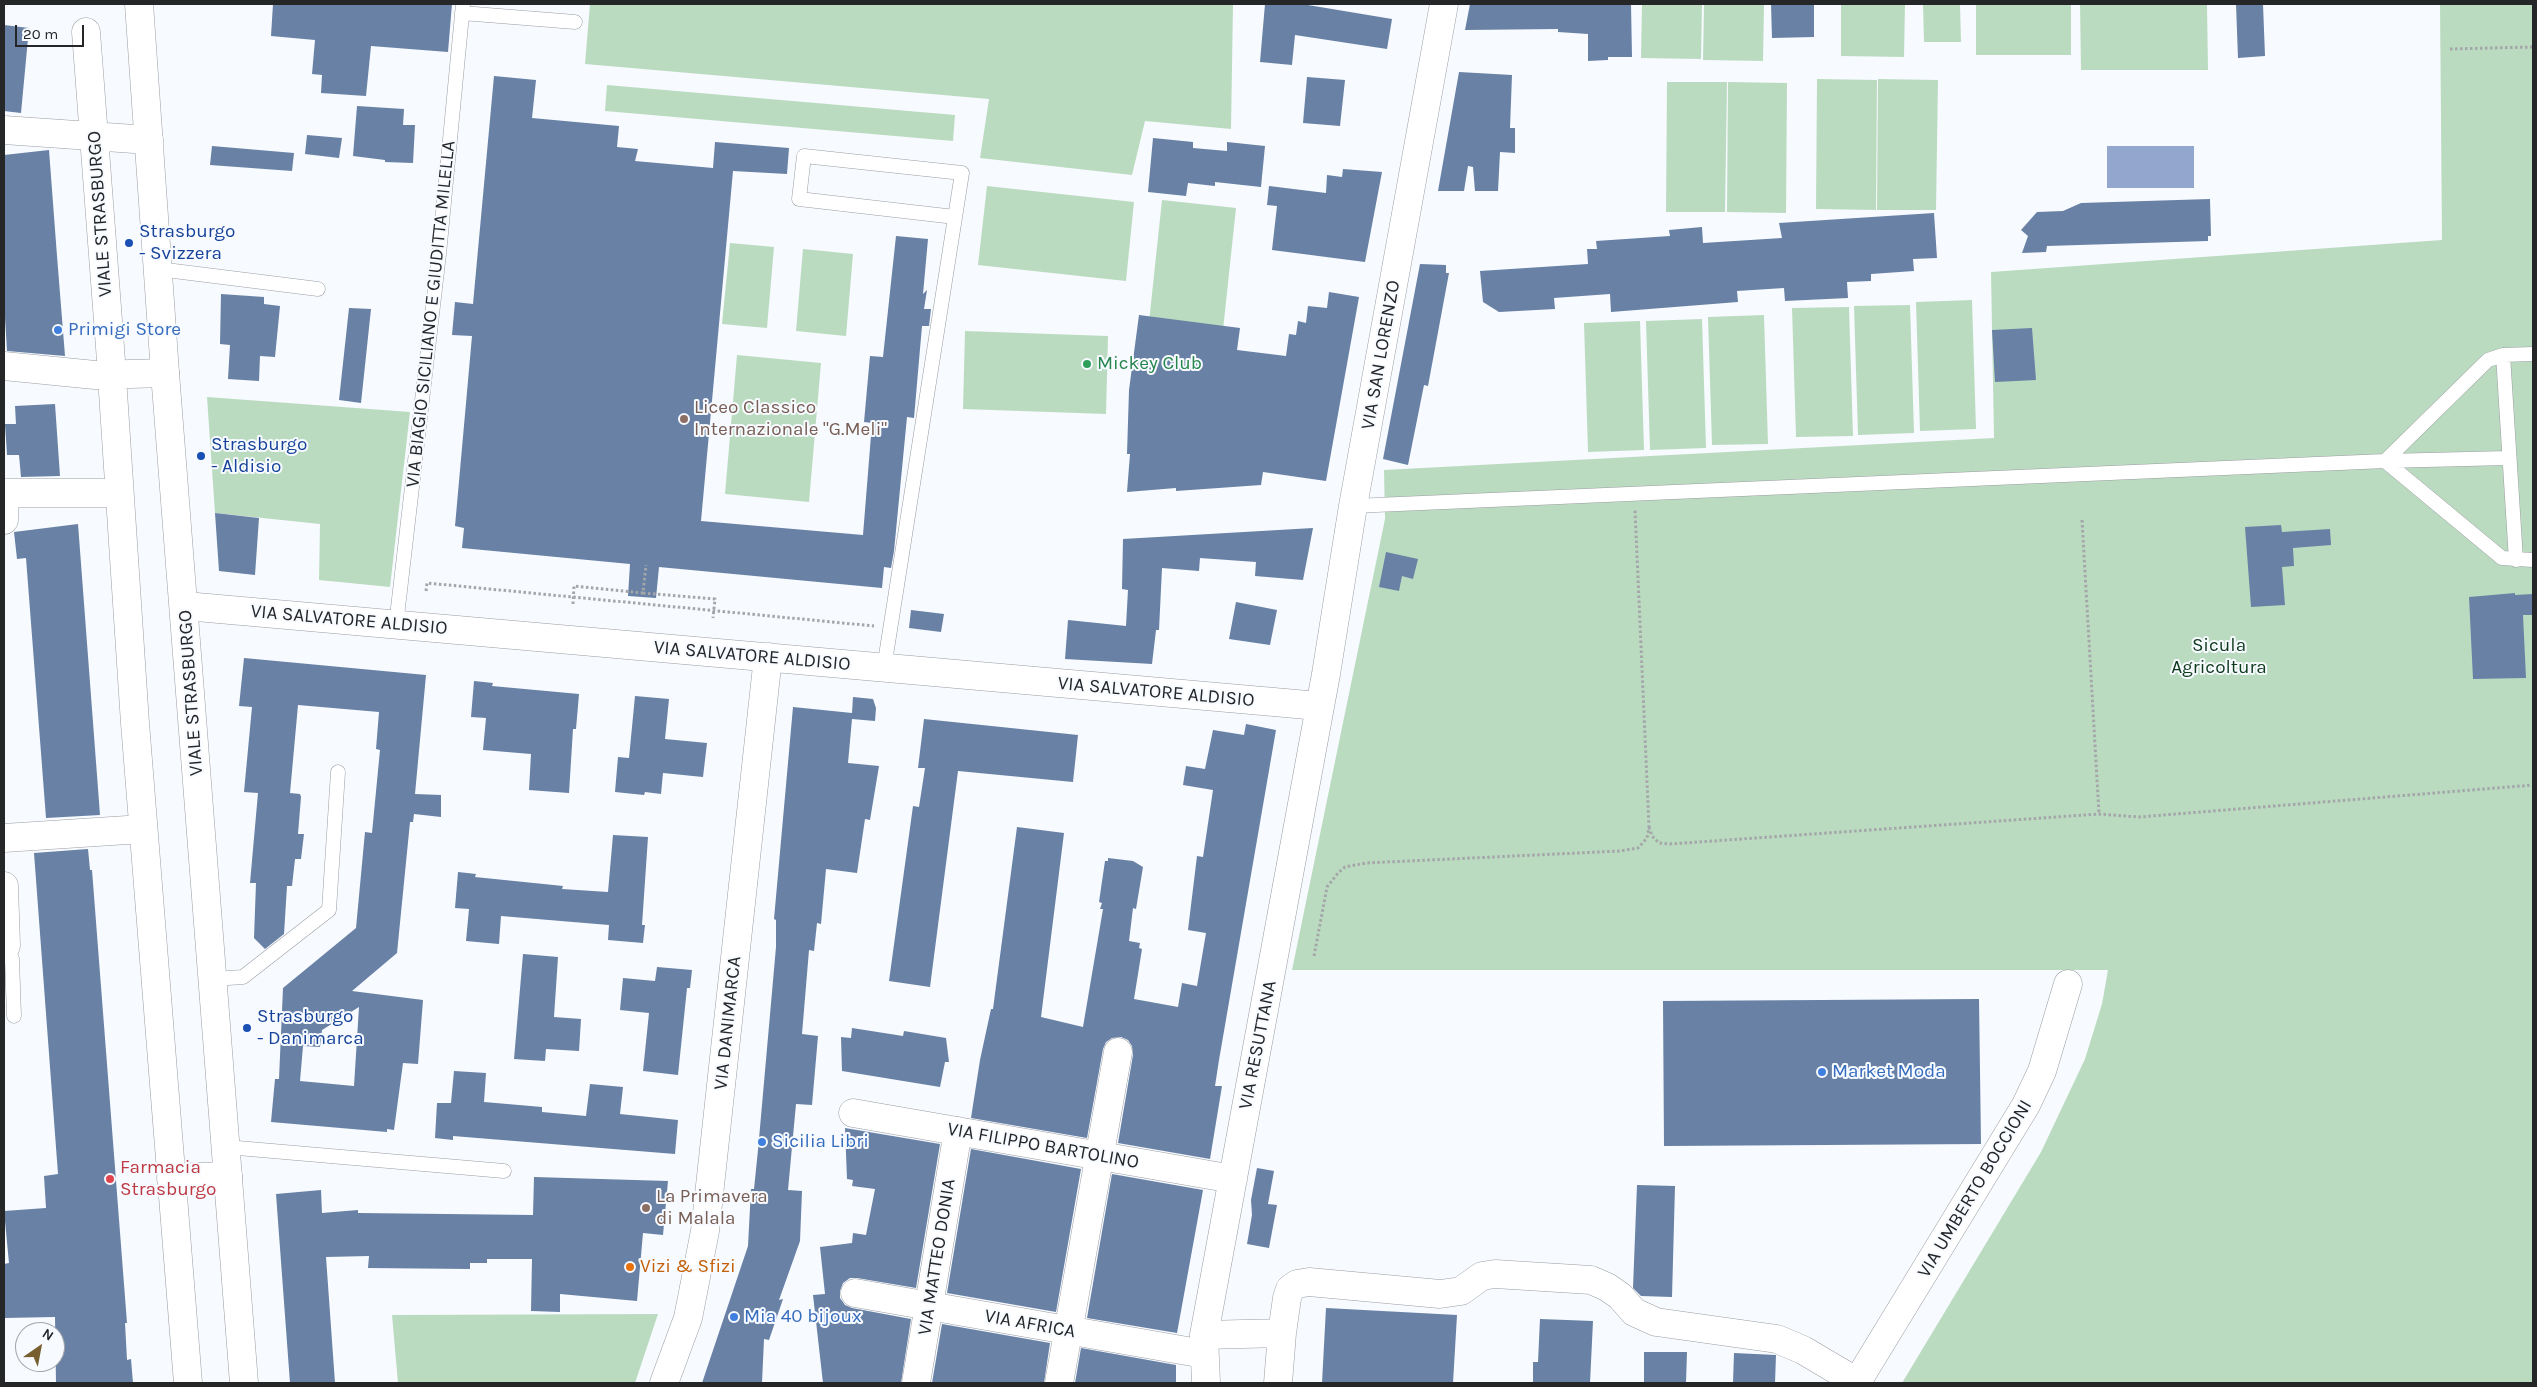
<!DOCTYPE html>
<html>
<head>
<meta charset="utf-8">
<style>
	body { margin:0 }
	#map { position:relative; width:2537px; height:1387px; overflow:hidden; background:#f7faff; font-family:Karla,sans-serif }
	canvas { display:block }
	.frame { position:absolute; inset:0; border:5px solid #252628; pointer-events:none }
	.north { position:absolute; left:15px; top:1322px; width:50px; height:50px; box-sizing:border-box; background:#f7faff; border:1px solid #a3a5a9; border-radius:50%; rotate:33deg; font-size:14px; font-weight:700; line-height:20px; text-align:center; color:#252628 }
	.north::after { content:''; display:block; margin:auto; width:18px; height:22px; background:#775f30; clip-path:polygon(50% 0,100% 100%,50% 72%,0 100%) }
	.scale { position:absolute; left:15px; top:25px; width:69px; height:22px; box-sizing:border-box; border:2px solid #252628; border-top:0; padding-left:6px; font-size:15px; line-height:18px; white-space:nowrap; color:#252628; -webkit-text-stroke:4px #f7faff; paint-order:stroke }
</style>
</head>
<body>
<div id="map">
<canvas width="2537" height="1387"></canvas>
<div class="frame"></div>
<div class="north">N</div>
<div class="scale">20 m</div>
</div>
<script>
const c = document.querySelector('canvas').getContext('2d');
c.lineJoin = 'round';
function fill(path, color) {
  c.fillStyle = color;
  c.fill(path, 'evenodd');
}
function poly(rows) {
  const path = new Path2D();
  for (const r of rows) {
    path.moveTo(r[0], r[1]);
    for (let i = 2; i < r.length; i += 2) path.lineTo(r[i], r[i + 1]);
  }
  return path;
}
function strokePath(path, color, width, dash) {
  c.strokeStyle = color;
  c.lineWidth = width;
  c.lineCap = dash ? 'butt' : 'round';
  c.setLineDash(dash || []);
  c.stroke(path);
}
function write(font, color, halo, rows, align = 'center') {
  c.font = font + ' Karla,sans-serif';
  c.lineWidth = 4;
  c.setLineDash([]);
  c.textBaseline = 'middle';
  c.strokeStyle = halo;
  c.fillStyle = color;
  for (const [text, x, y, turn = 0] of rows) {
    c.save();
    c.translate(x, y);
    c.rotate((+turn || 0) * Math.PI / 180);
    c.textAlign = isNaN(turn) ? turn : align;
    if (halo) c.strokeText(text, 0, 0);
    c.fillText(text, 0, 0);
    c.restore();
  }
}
fill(poly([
	[590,4,1233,4,1231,129,1145,121,1132,175,980,158,989,99,585,64],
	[1642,4,1702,4,1701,59,1641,58],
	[1704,4,1764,4,1763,61,1703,60],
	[1841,4,1905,4,1904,57,1841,56],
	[1923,4,1960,4,1961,42,1924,42],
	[1976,4,2071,4,2071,55,1976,55],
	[2080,4,2207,4,2208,70,2081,70],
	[2440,4,2533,4,2533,1383,1902,1383,2041,1152,2085,1059,2102,1004,2108,970,1292,970,1385,519,1384,470,1994,438,1991,272,2442,240],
	[1817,79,1877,80,1876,210,1816,209],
	[1878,79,1938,80,1936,210,1877,210],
	[1667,82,1727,82,1725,212,1666,212],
	[1728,82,1787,83,1786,213,1727,212],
	[607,85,955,115,953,141,605,111],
	[987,186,1134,202,1126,281,978,265],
	[1162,200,1236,208,1223,330,1149,322],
	[730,243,774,247,767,328,722,324],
	[803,249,853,254,846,336,796,331],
	[1972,300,1976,429,1920,431,1916,302],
	[1910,305,1914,433,1858,435,1854,306],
	[1849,307,1853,436,1796,437,1792,308],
	[1764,315,1768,444,1712,445,1708,317],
	[1702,319,1706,448,1650,450,1646,321],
	[1640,321,1644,450,1588,452,1584,323],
	[965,331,1108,336,1106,414,963,409],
	[737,355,821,363,809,502,725,494],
	[207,397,410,412,390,587,319,580,320,524,215,513],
	[658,1314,635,1383,398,1383,392,1315]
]), '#bbdbc0');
fill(poly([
	[2107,146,2194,146,2194,188,2107,188]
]), '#93a6ce');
fill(poly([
	[273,4,452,4,448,52,371,46,366,96,321,93,322,75,312,74,315,40,271,36],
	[1265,4,1302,4,1392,19,1387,49,1295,35,1292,65,1260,62],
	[1470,4,1631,4,1632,57,1608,57,1608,60,1588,61,1588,34,1558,32,1558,29,1465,30],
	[1771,4,1814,4,1814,37,1772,38],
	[2236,4,2263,4,2265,56,2238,58],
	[4,25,29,28,21,113,4,111],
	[1459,72,1512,75,1510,128,1515,128,1515,153,1500,152,1498,191,1475,191,1473,167,1468,166,1464,191,1438,191],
	[494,76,536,80,532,118,619,126,617,147,638,149,635,161,713,168,715,142,789,148,787,174,733,171,701,521,863,535,872,423,864,422,870,356,883,357,896,236,928,239,923,294,927,290,924,309,931,309,929,326,922,326,914,418,907,417,894,551,891,568,884,567,882,588,659,567,656,598,628,596,630,564,462,548,464,528,455,526,472,336,452,335,455,302,473,304],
	[1307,77,1345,80,1340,126,1303,123],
	[357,106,404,109,403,125,415,125,413,163,385,162,385,160,353,156],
	[307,135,342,138,339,158,305,154],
	[1153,138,1193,142,1193,148,1227,151,1227,142,1265,146,1261,187,1215,182,1215,186,1188,183,1186,196,1148,192],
	[212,146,294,153,292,171,210,165],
	[49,150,57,256,65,356,7,351,4,301,4,155],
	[1343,169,1382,172,1365,262,1272,250,1277,206,1267,205,1269,186,1326,193,1327,175,1342,177],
	[2210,199,2211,236,2208,236,2208,241,2047,246,2046,252,2022,253,2028,236,2021,230,2037,212,2063,211,2081,203],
	[1934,213,1937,258,1913,259,1914,271,1871,274,1871,281,1847,282,1848,298,1785,301,1784,288,1737,291,1738,302,1611,312,1610,294,1554,298,1555,309,1499,312,1483,302,1480,271,1588,264,1587,249,1597,249,1596,241,1670,236,1669,230,1702,227,1703,243,1782,238,1779,223],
	[1420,264,1446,265,1446,273,1449,273,1428,386,1424,385,1408,465,1383,459],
	[1329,292,1359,297,1326,481,1263,472,1261,485,1176,491,1176,488,1127,492,1130,454,1127,454,1129,390,1139,315,1240,328,1237,350,1286,356,1289,334,1296,335,1298,321,1306,323,1308,306,1327,308],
	[221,294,264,297,264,304,280,306,275,357,260,356,259,381,228,379,230,345,220,344],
	[349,308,371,309,361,403,339,400],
	[2032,328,2036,380,1995,382,1992,330],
	[55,404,60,476,21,477,19,455,7,455,5,424,16,424,15,406],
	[215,513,259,518,255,575,219,571],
	[78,524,100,815,46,818,26,558,17,559,14,532],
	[2281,525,2282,532,2330,529,2331,545,2293,548,2294,566,2282,567,2285,605,2251,607,2245,527],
	[1313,528,1303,580,1255,576,1256,562,1200,558,1199,571,1162,568,1159,630,1156,630,1152,664,1065,659,1068,620,1126,626,1128,590,1122,589,1123,539],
	[1386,552,1418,559,1413,579,1402,576,1399,591,1379,587],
	[2515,593,2515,595,2533,594,2533,615,2523,615,2526,678,2473,679,2469,597],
	[1236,602,1277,610,1270,645,1229,639],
	[911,610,944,614,941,632,909,628],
	[244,658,426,675,415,794,441,795,441,817,414,814,413,822,410,822,397,953,352,991,423,1000,418,1064,403,1063,394,1130,387,1129,387,1132,271,1122,275,1079,279,1079,283,988,356,928,365,832,372,833,380,750,376,749,379,712,298,705,290,793,300,794,301,797,298,834,304,834,301,859,295,859,292,886,287,886,284,934,265,949,254,938,256,883,250,883,258,793,244,792,252,707,239,706],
	[359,1007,354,1086,300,1081,303,1046,320,1047,322,1030],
	[474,681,493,683,492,686,579,694,576,729,573,729,569,793,529,790,531,754,483,750,486,718,471,717],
	[635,696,669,699,665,739,707,743,703,777,663,773,661,794,645,792,644,795,615,792,618,757,629,758],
	[853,697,873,699,876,708,875,721,852,719,848,763,879,766,870,820,865,819,857,873,826,869,821,924,817,923,814,951,809,950,802,1034,818,1036,812,1105,796,1104,788,1190,802,1191,800,1241,779,1300,783,1299,769,1340,764,1339,762,1383,702,1383,748,1246,751,1189,754,1189,758,1150,776,947,776,920,774,919,793,707,852,713],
	[924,719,1078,735,1073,782,958,771,930,987,889,981,913,806,919,807,925,768,918,768],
	[1246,724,1276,730,1219,1060,1215,1086,1222,1086,1210,1159,1118,1143,1133,1055,1132,1046,1128,1040,1121,1037,1112,1038,1106,1042,1103,1049,1087,1138,971,1118,980,1060,991,1009,993,1009,1017,827,1064,833,1041,1017,1083,1027,1103,909,1100,909,1102,903,1099,902,1105,861,1108,861,1108,858,1133,861,1143,867,1136,909,1133,908,1129,941,1140,943,1139,948,1142,949,1134,999,1178,1007,1182,983,1197,986,1206,933,1188,930,1197,856,1203,857,1213,790,1183,785,1186,766,1205,769,1213,730,1244,735],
	[613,835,648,837,642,925,645,925,643,943,608,940,609,925,501,916,499,944,466,941,469,909,455,908,458,872,476,874,475,877,563,886,562,889,608,892],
	[88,849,90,870,92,870,127,1323,125,1323,127,1360,131,1359,133,1383,56,1383,55,1317,4,1318,4,1264,9,1263,4,1211,46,1208,44,1176,58,1174,34,853],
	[523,954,558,957,554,1017,581,1019,579,1051,546,1049,545,1061,514,1059],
	[657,967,692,970,690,988,687,988,678,1075,643,1071,649,1013,620,1010,623,978,655,981],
	[1979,999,1981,1144,1664,1146,1663,1001],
	[852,1028,903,1036,904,1031,946,1038,949,1062,945,1062,940,1087,842,1071,841,1037,851,1038],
	[454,1071,486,1073,484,1102,542,1107,542,1112,586,1116,590,1084,623,1087,620,1114,678,1120,675,1154,453,1136,453,1140,435,1138,437,1103,451,1103],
	[845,1128,940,1144,916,1288,857,1278,850,1278,843,1283,840,1291,840,1298,845,1305,852,1308,911,1319,901,1383,823,1383,813,1295,825,1294,820,1247,852,1243,853,1233,866,1235,875,1189,852,1186,853,1180,847,1179],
	[971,1149,1081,1169,1056,1312,947,1293],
	[1257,1168,1274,1171,1268,1204,1277,1205,1269,1248,1247,1244,1252,1215,1251,1200],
	[1112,1174,1203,1190,1177,1333,1087,1318],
	[534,1177,668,1181,663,1235,643,1233,637,1301,560,1294,560,1312,531,1311,532,1259,487,1259,487,1263,470,1263,470,1269,368,1268,369,1256,326,1257,335,1383,290,1383,276,1194,321,1190,322,1213,358,1210,358,1213,533,1215],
	[1637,1185,1675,1186,1672,1297,1641,1296,1633,1288],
	[1326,1308,1457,1315,1453,1383,1322,1383],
	[1540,1319,1593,1321,1590,1383,1533,1383,1533,1362,1538,1362],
	[942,1324,1050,1343,1044,1383,932,1383],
	[1081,1348,1176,1365,1176,1383,1075,1383],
	[1644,1352,1687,1352,1686,1383,1644,1383],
	[1734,1353,1776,1355,1775,1383,1733,1383]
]), '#6881a5');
const lane = poly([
	[462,13,575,22],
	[158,269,318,289],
	[2533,354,2503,355,2488,360,2385,461,2502,558,2533,560],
	[2503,355,2516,560],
	[1353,506,2385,461,2508,458],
	[396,625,439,254,463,4],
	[884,668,962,173,804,156,799,199,955,217],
	[6,946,12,959,14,1016],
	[213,979,243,977,329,910,338,772],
	[226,1147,504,1171]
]);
const street = poly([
	[86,32,110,347,135,723,188,1383],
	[4,130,149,140],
	[4,366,95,375,165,373],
	[4,493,119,493],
	[4,520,5,493],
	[185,606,1319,706],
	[4,838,143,829],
	[4,886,6,946,4,949],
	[853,1113,1233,1179],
	[171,1178,228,1176],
	[855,1293,1204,1354],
	[1282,1333,1287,1298,1290,1289,1297,1284,1309,1282,1440,1294,1461,1291,1482,1276,1495,1274,1591,1280,1607,1287,1620,1296,1634,1312,1656,1322,1777,1339,1803,1350,1857,1382,2026,1105,2042,1071,2068,984],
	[1204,1335,1282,1333,1278,1383],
	[664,1383,688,1318,705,1231,768,657],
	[916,1383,958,1131],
	[1059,1383,1118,1052],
	[1206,1383,1204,1335,1326,674,1353,506,1444,4]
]);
const secondary = poly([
	[139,4,165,373,244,1383]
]);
strokePath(lane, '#9a9da2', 15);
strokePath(street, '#9a9da2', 29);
strokePath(secondary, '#9a9da2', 29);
strokePath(poly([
	[2450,49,2533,47],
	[2082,520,2099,814],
	[426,591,427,583,874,626],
	[643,593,715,599,713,618],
	[573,604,574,586,643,593,646,565],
	[1649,827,1652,836,1659,843,1670,844,2099,814,2139,817,2533,785],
	[1314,956,1327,887,1338,873,1345,867,1366,863,1620,851,1638,848,1647,838,1649,827,1635,510]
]), '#a4a6aa', 3, [2.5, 2.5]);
strokePath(lane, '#fff', 14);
strokePath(street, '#fff', 28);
strokePath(secondary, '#fff', 28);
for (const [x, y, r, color] of [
	[129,243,5,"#1a4fb4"],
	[58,330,5,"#3f7fe0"],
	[1087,364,5,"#2e9e5b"],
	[684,419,5,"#8d6e63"],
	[201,456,5,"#1a4fb4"],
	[247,1028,5,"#1a4fb4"],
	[1822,1072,5,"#3f7fe0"],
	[762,1142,5,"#3f7fe0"],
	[110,1179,5,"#e0444e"],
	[646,1208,5,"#8d6e63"],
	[630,1267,5,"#e8710a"],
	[734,1317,5,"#3f7fe0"]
]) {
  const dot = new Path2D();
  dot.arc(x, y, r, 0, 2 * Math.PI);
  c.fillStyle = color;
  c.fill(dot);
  strokePath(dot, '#f7faff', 2);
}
write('19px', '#252628', '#f7faff', [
	["VIALE STRASBURGO",100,214,-94],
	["VIA BIAGIO SICILIANO E GIUDITTA MILELLA",431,314,-84],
	["VIA SAN LORENZO",1381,355,-80],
	["VIA SALVATORE ALDISIO",349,620,5],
	["VIA SALVATORE ALDISIO",752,656,5],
	["VIA SALVATORE ALDISIO",1156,692,5],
	["VIALE STRASBURGO",191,693,-94],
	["VIA DANIMARCA",728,1023,-84],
	["VIA RESUTTANA",1258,1045,-79],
	["VIA FILIPPO BARTOLINO",1043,1146,10],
	["VIA UMBERTO BOCCIONI",1975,1189,-59],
	["VIA MATTEO DONIA",937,1257,-81],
	["VIA AFRICA",1030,1324,10]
]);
write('19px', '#164399', '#f7faff', [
	["Strasburgo",139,232],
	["- Svizzera",139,254],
	["Strasburgo",211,445],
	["- Aldisio",211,467],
	["Strasburgo",257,1017],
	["- Danimarca",257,1039]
], 'left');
write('19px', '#366cbe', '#f7faff', [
	["Primigi Store",68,330],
	["Market Moda",1832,1072],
	["Sicilia Libri",772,1142],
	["Mia 40 bijoux",744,1317]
], 'left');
write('19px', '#27864d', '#f7faff', [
	["Mickey Club",1097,364]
], 'left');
write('19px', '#785e54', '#f7faff', [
	["Liceo Classico",694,408],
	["Internazionale \"G.Meli\"",694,430],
	["La Primavera",656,1197],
	["di Malala",656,1219]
], 'left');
write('19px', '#0d3a1b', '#f7faff', [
	["Sicula",2219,646],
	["Agricoltura",2219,668]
]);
write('19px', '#be3a42', '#f7faff', [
	["Farmacia",120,1168],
	["Strasburgo",120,1190]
], 'left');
write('19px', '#c56008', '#f7faff', [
	["Vizi & Sfizi",640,1267]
], 'left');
</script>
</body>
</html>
